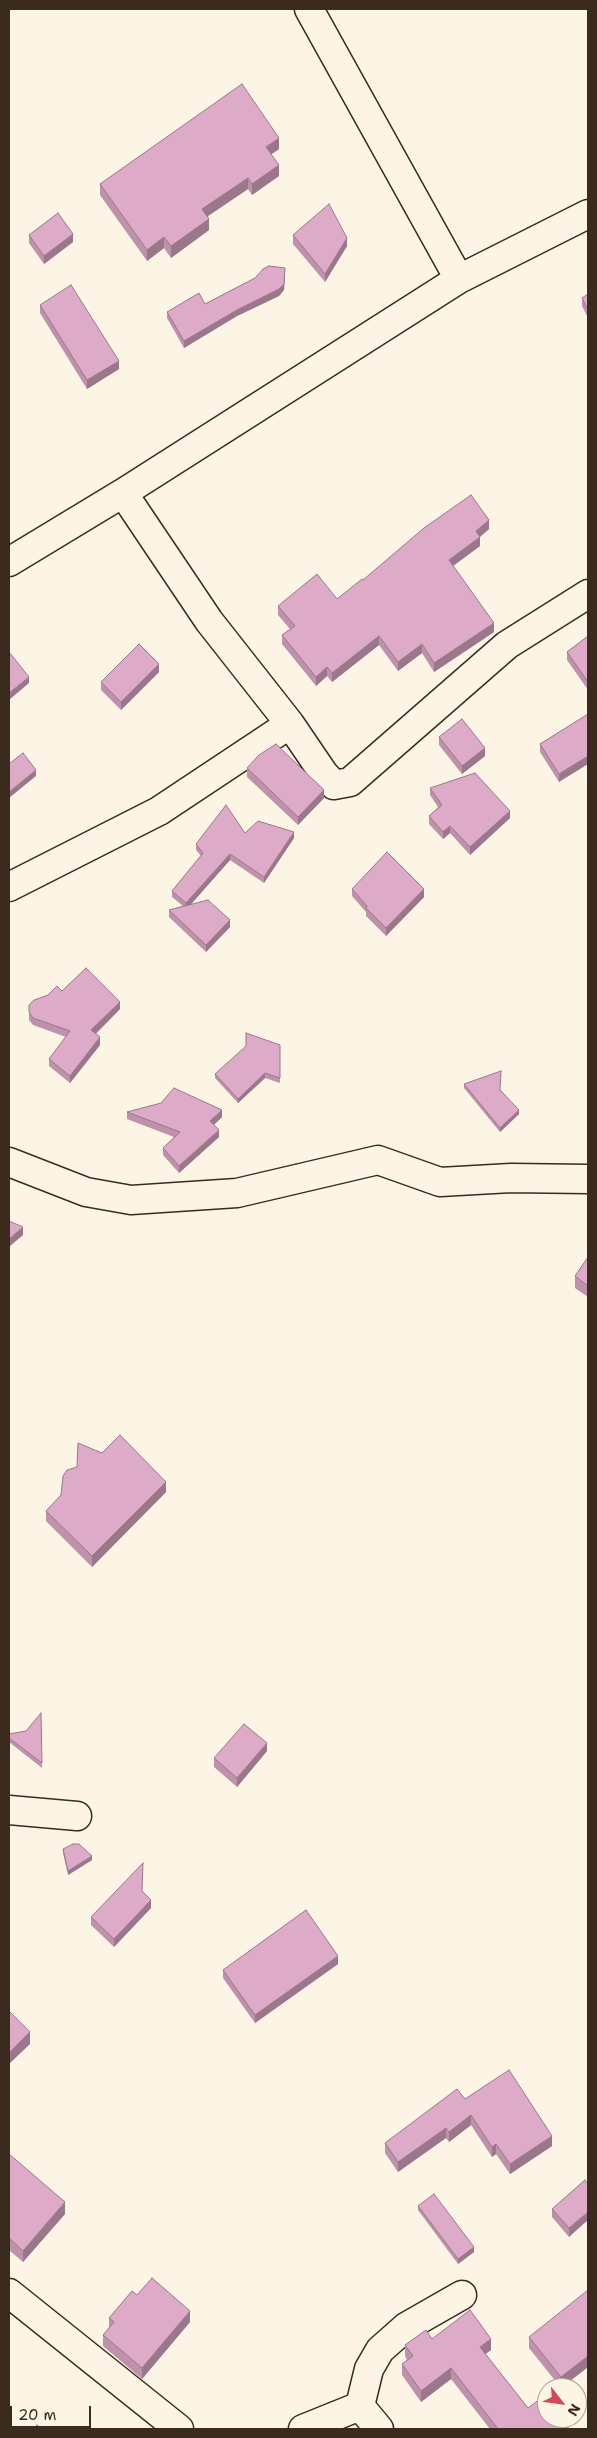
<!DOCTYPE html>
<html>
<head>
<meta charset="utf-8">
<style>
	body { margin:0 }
	#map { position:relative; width:597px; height:2438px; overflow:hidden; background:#fcf5e5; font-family:"Shantell Sans",sans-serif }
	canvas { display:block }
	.frame { position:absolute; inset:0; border:10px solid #3b2a1e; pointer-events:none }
	.north { position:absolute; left:537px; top:2378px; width:50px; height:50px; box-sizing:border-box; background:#fcf5e5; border:1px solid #afa495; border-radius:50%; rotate:120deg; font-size:14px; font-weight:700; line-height:20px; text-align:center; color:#3b2a1e }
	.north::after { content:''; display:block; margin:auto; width:18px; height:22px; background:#d1495b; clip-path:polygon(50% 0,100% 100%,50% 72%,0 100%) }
	.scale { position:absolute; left:10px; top:2406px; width:81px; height:22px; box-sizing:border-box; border:2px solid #3b2a1e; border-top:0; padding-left:6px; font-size:15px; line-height:18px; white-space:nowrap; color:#3b2a1e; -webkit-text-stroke:4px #fcf5e5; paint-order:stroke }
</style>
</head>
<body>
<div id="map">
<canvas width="597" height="2438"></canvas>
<div class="frame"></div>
<div class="north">N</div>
<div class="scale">20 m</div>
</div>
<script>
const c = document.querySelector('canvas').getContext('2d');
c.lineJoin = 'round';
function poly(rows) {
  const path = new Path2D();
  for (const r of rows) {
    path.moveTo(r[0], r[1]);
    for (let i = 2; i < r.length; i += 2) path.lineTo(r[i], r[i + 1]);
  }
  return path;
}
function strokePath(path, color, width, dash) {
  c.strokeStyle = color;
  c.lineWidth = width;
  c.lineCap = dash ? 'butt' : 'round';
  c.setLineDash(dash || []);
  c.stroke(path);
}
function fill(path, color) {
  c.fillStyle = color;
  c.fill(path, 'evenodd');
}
const minor = poly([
	[309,9,459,279],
	[123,493,209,621,290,724,324,774,334,785,350,782,507,645,588,594],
	[9,562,123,493,459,279,588,214],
	[9,887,159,811,290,724],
	[9,1162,86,1192,131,1200,237,1193,378,1160,440,1182,511,1178,588,1179],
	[9,1810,77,1816],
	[9,2293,179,2429],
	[360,2406,369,2369,380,2350,406,2327,462,2295],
	[303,2429,360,2406,379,2429]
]);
strokePath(minor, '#3b2a1e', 31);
strokePath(minor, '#fcf5e5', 28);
fill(poly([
	[279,149,271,154,279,176,252,195,248,189,208,216,209,230,171,258,164,248,147,261,100,195,100,184],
	[29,235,73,242,44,264,29,243],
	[293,235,347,246,325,282,293,244],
	[285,274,284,290,279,296,237,316,184,348,167,318,167,312,205,304,255,278],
	[588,294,588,318,582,306,582,298],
	[40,305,119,369,87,389,40,313],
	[489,529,480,537,480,546,453,566,494,632,434,672,422,653,398,671,379,645,332,682,327,676,316,686,282,644,282,635,290,629,278,615,278,606,337,599,363,580],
	[588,636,588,690,567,660,567,652],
	[159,672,121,710,101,690,101,682],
	[588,714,559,782,540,752,540,744],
	[439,737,485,756,462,774,439,745],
	[247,768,324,798,298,825,247,777],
	[430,788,510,818,470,855,450,833,443,839,429,824,429,816,438,807,430,795],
	[245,833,294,838,264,883,230,860,191,904,230,927,206,952,169,917,169,910,183,906,172,897,172,891,201,856,196,850,196,844],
	[352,889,424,897,386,936,366,916,366,912,352,896],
	[62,991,120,1009,96,1034,100,1045,70,1083,49,1066,49,1059,66,1037,33,1025,29,1020,29,1005],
	[280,1045,280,1083,265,1078,238,1103,215,1078,215,1074],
	[464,1084,501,1090,519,1114,500,1132,464,1088],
	[127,1112,222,1117,214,1125,219,1137,179,1173,163,1155,163,1148,174,1137,127,1119],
	[588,1257,588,1297,575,1288,575,1276],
	[166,1492,92,1567,46,1521,46,1511],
	[9,1734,42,1763,42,1768,9,1742],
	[267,1751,237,1787,214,1767,214,1758],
	[63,1849,92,1860,68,1875,63,1853],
	[143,1892,151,1908,114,1947,91,1925,91,1917],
	[338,1964,255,2023,223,1978,223,1970],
	[465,2099,552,2146,510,2174,496,2154,492,2157,471,2125,449,2142,446,2138,398,2172,385,2153,385,2143],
	[9,2154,65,2214,23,2262,9,2250],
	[585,2180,569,2237,552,2217,552,2209],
	[418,2206,474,2252,458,2264,418,2210],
	[109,2318,190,2322,142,2379,103,2346,103,2335,109,2329],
	[529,2337,588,2367,561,2388,529,2348],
	[432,2339,491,2350,485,2354,528,2408,569,2429,490,2429,451,2379,421,2402,402,2375,402,2364,407,2360,405,2356,405,2345]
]), '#be92ab');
fill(poly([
	[279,138,279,149,266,158,266,147],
	[279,165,279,176,252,195,252,184],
	[248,178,248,189,202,220,202,209],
	[209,219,209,230,171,258,171,246],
	[73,234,73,242,44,264,44,256],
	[164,237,164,248,147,261,147,250],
	[347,238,347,246,325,282,325,274],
	[285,268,284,290,279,296,237,316,184,348,184,341],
	[119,361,119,369,87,389,87,380],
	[489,520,489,529,476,540,476,531],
	[480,537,480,546,449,569,449,560],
	[494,623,494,632,434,672,434,663],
	[379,636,379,645,332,682,332,673],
	[422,644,422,653,398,671,398,662],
	[159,664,159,672,121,710,121,702],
	[327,667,327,676,316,686,316,677],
	[29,677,29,683,9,700,9,693],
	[485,748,485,756,462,774,462,766],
	[588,756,588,764,559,782,559,774],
	[36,770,36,776,9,798,9,792],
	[324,790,324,798,298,825,298,817],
	[510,811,510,818,470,855,470,847],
	[450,826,450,833,443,839,443,832],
	[294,832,294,838,264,883,264,877],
	[230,854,230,860,186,910,186,903],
	[424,889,424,897,386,936,386,928],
	[230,920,230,927,206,952,206,945],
	[120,1002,120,1009,91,1038,91,1030],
	[100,1037,100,1045,70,1083,70,1076],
	[265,1073,265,1078,238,1103,238,1099],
	[222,1110,222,1117,210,1128,210,1121],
	[519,1110,519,1114,500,1132,500,1128],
	[219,1130,219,1137,179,1173,179,1166],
	[23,1227,23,1235,9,1247,9,1239],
	[166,1482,166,1492,92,1567,92,1556],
	[267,1743,267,1751,237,1787,237,1778],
	[92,1856,92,1860,68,1875,68,1871],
	[151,1900,151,1908,114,1947,114,1939],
	[338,1956,338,1964,255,2023,255,2015],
	[30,2032,30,2044,9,2064,9,2053],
	[471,2115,471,2125,449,2142,449,2132],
	[446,2128,446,2138,398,2172,398,2162],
	[552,2136,552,2146,510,2174,510,2164],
	[496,2144,496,2154,492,2157,492,2147],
	[65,2202,65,2214,23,2262,23,2251],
	[588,2212,588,2220,569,2237,569,2228],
	[474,2247,474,2252,458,2264,458,2259],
	[190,2311,190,2322,142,2379,142,2368],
	[491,2339,491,2350,480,2358,480,2347],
	[588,2356,588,2367,561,2388,561,2377],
	[451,2368,451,2379,421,2402,421,2391]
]), '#9b778b');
const building = poly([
	[242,84,279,138,266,147,279,165,252,184,248,178,202,209,209,219,171,246,164,237,147,250,100,184,242,84],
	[329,204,347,238,325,274,293,235,329,204],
	[58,213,73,234,44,256,29,235,58,213],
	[269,266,285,268,284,284,279,289,237,310,184,341,167,312,199,293,205,304,255,278,263,269,269,266],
	[71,285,119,361,87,380,40,305,71,285],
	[588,294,588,310,582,298,588,294],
	[471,495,489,520,476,531,480,537,449,560,494,623,434,663,422,644,398,662,379,636,332,673,327,667,316,677,282,635,295,626,278,606,317,574,337,599,362,579,363,580,424,528,471,495],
	[588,636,588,682,567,652,588,636],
	[139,644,159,664,121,702,101,682,139,644],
	[9,652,29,677,9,693,9,652],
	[588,714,588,756,559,774,540,744,588,714],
	[462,719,485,748,462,766,439,737,462,719],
	[276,744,324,790,298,817,247,768,259,755,276,744],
	[23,753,36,770,9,792,9,764,23,753],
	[475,773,510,811,470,847,450,826,443,832,429,816,442,805,430,788,475,773],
	[226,805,245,833,258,821,294,832,264,877,230,854,186,903,172,891,203,853,196,844,226,805],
	[387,852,424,889,386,928,366,908,367,906,352,889,387,852],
	[208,900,230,920,206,945,169,910,208,900],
	[86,968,120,1002,91,1030,100,1037,70,1076,49,1059,70,1031,33,1018,29,1012,29,1005,34,1000,48,995,57,986,62,991,86,968],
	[246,1033,280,1045,280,1078,265,1073,238,1099,215,1074,246,1046,246,1033],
	[501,1071,500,1090,519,1110,500,1128,464,1084,501,1071],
	[174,1088,222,1110,210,1121,219,1130,179,1166,163,1148,180,1132,127,1112,161,1103,174,1088],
	[9,1221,23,1227,9,1239,9,1221],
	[588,1257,588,1286,575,1276,588,1257],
	[120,1435,166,1482,92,1556,46,1511,61,1495,63,1476,67,1470,77,1467,78,1443,102,1453,120,1435],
	[41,1713,42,1763,9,1738,9,1734,26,1731,41,1713],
	[244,1724,267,1743,237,1778,214,1758,244,1724],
	[73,1844,79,1844,92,1856,68,1871,63,1849,73,1844],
	[143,1863,142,1891,151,1900,114,1939,91,1917,143,1863],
	[306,1910,338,1956,255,2015,223,1970,306,1910],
	[9,2011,30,2032,9,2053,9,2011],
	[509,2070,552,2136,510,2164,496,2144,492,2147,471,2115,449,2132,446,2128,398,2162,385,2143,457,2089,465,2099,509,2070],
	[9,2154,65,2202,23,2251,9,2238,9,2154],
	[585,2180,588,2184,588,2212,569,2228,552,2209,585,2180],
	[434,2194,474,2247,458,2259,418,2206,434,2194],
	[152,2278,190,2311,142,2368,103,2335,114,2322,109,2318,132,2291,137,2295,152,2278],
	[588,2290,588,2356,561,2377,529,2337,588,2290],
	[470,2310,491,2339,480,2347,528,2408,544,2396,547,2400,547,2418,561,2418,569,2429,498,2429,451,2368,421,2391,402,2364,413,2356,405,2345,426,2330,432,2339,470,2310],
	[37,2425,42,2429,34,2429,37,2425]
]);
fill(building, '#ddaac7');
strokePath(building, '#9b778b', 1);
</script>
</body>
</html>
